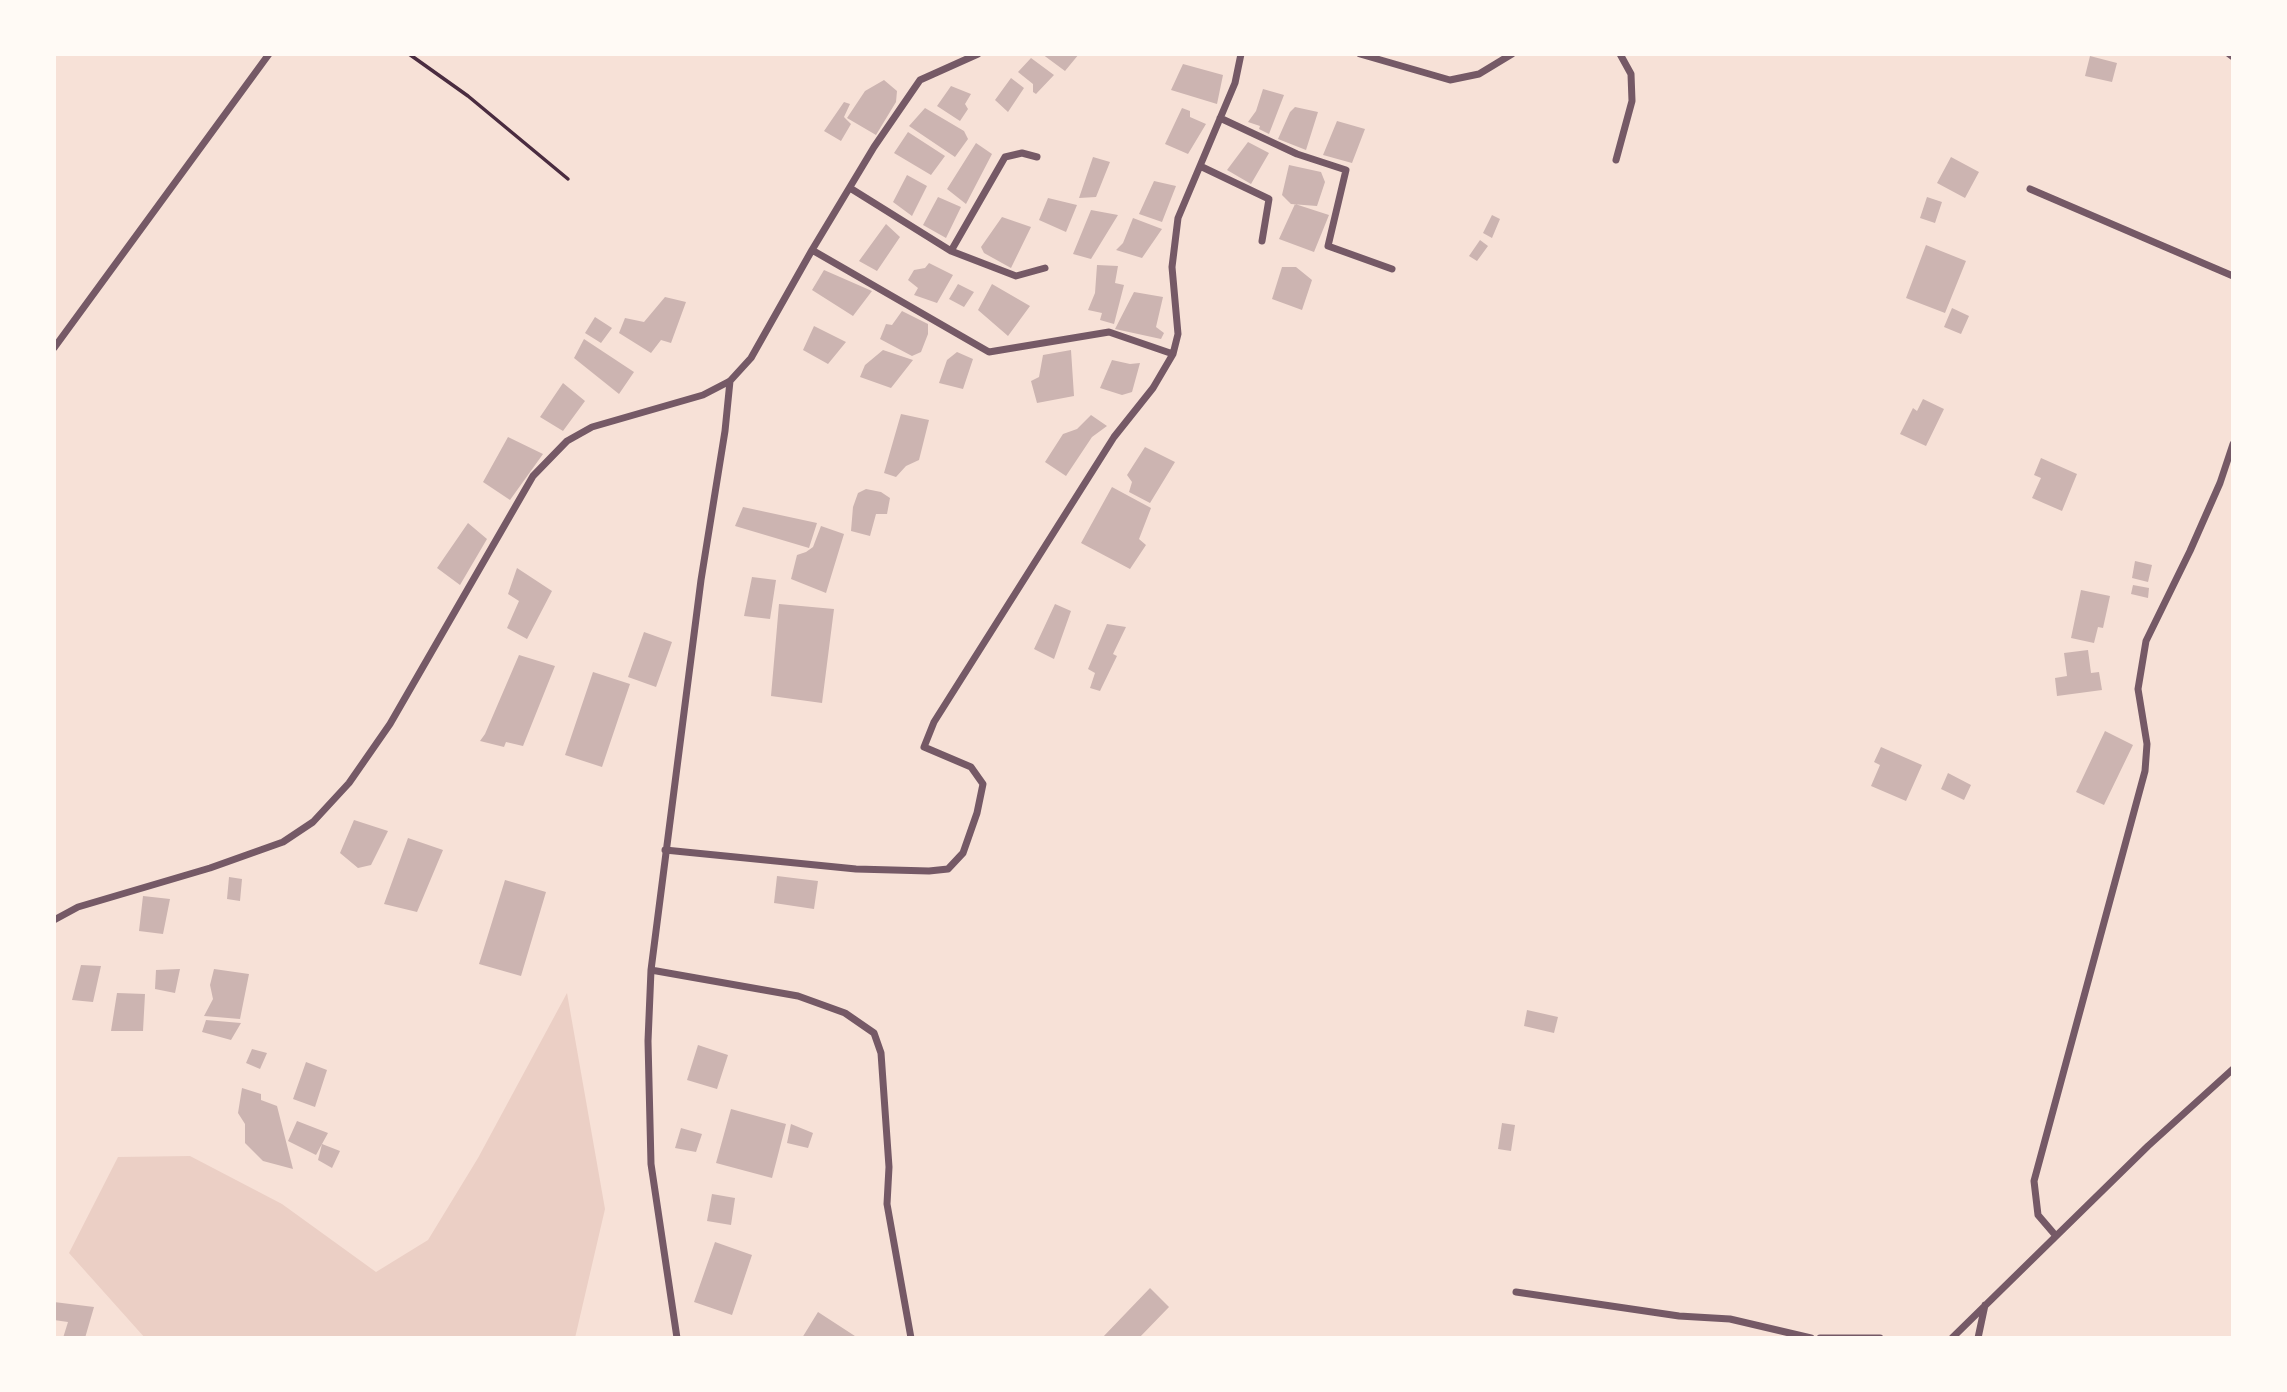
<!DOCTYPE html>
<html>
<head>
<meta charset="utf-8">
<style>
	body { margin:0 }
	#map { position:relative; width:2287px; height:1392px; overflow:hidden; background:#f7e1d7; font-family:Spectral,serif }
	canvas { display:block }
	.frame { position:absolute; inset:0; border:56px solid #fffaf5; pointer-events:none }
</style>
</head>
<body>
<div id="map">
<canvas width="2287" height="1392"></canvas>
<div class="frame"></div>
</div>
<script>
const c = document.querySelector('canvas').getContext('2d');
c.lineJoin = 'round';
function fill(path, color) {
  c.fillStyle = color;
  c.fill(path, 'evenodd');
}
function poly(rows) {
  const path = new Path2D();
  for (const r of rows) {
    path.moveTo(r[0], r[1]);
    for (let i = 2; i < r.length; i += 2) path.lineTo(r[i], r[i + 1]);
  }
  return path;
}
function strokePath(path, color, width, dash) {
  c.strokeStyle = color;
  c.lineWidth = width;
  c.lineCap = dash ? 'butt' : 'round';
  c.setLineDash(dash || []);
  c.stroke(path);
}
fill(poly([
	[567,993,605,1209,575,1338,145,1338,69,1253,118,1157,190,1156,282,1204,376,1272,428,1240,478,1158]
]), '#ebcfc5');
fill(poly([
	[1042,54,1079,54,1065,71],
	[2090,56,2117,63,2112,82,2085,76],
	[1031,58,1054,75,1036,94,1033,92,1033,84,1018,72],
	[1183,64,1223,75,1217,104,1171,90],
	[1011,78,1024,88,1008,112,995,100],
	[884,80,897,91,896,102,876,135,847,118,865,91],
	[951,86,971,94,965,104,968,109,960,121,937,106],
	[1263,89,1284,95,1269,134,1259,129,1260,126,1248,122,1256,111],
	[844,102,850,104,844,117,851,124,841,141,824,131],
	[1295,107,1318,112,1306,150,1278,139,1290,112],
	[925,108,964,131,968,139,955,157,909,126],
	[1182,108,1190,111,1190,117,1206,124,1188,154,1165,144],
	[1337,121,1365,129,1352,163,1323,155],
	[908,132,945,156,931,175,894,153],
	[1248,142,1269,153,1251,184,1227,170],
	[976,143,992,154,966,204,947,189],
	[1093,157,1110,162,1096,197,1079,198],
	[1951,157,1979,172,1965,198,1937,183],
	[1289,165,1321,172,1325,182,1317,206,1291,204,1282,195],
	[907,175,927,186,912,216,893,202],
	[1154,181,1176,186,1162,222,1139,214],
	[938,197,961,207,946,238,923,225],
	[1927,197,1942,202,1935,223,1920,218],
	[1048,198,1077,205,1066,232,1039,220],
	[1295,204,1329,215,1314,252,1279,239],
	[1091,210,1118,215,1091,259,1073,254],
	[1492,215,1500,219,1492,238,1483,233],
	[1002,217,1031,227,1011,268,984,253,981,247],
	[1133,218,1162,229,1142,258,1116,250,1123,243],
	[886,224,900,237,877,271,859,261],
	[1480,240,1488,246,1477,261,1469,256],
	[1926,245,1966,261,1945,313,1906,298],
	[929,263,953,275,937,303,914,295,918,288,908,280,914,270,925,268],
	[1097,265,1118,266,1115,283,1124,285,1114,324,1100,320,1102,313,1088,310,1095,293],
	[1282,267,1296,267,1312,280,1302,310,1272,299],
	[824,270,872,291,853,316,812,290],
	[958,284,974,292,964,307,949,299],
	[992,284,1030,306,1008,336,978,310],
	[1134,292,1163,297,1156,327,1164,333,1161,339,1115,329],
	[665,297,686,302,671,343,661,340,651,353,619,333,625,318,644,322],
	[1952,308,1969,316,1961,334,1944,327],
	[902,311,928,324,928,334,921,352,912,356,880,339,886,324,892,325],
	[595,317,612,328,601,343,585,333],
	[814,326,846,342,828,364,803,350],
	[584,339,634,372,619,394,574,358],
	[883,350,913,360,891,388,860,377,865,365],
	[1071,350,1074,396,1037,403,1031,381,1039,377,1043,355],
	[957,352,973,359,963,389,939,383,947,360],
	[1112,360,1130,364,1140,363,1132,392,1122,395,1100,388],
	[563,383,585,401,563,431,540,417],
	[1923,399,1944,409,1926,446,1900,434,1913,408,1917,411],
	[901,414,929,420,919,460,906,466,896,477,884,473],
	[1091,415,1107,426,1092,437,1066,476,1045,462,1063,434,1077,429],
	[508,437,543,454,510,500,483,482],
	[1145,447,1175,462,1150,503,1129,492,1132,482,1127,475],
	[2041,458,2077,474,2062,511,2032,498,2041,478,2034,475],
	[1112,487,1151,508,1139,539,1146,545,1130,569,1081,543],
	[866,489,881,492,890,498,887,514,876,514,870,536,851,531,853,507,858,493],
	[743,507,817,523,809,548,735,526],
	[468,523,487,539,460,585,437,568],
	[821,526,844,534,826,593,791,579,797,555,806,552,813,547],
	[2135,561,2152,565,2148,582,2132,578],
	[517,568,552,591,527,639,507,628,519,601,508,594],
	[752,577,776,580,770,619,744,616],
	[2133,585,2149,588,2148,598,2131,594],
	[2081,590,2110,596,2103,628,2098,627,2094,643,2071,638],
	[779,604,834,609,822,703,771,696],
	[1055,604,1071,611,1054,659,1034,649],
	[1107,624,1126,627,1113,654,1117,656,1100,691,1090,688,1095,673,1088,669],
	[644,632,672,642,656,687,628,677],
	[2088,650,2091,673,2099,672,2102,690,2057,696,2055,678,2067,676,2064,653],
	[519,655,555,666,523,746,506,742,504,747,480,741,485,734],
	[593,672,630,684,602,767,565,755],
	[2105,731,2133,745,2104,805,2076,792],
	[1881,747,1922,765,1906,801,1871,786,1880,765,1874,762],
	[1948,773,1971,785,1964,800,1941,789],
	[354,820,388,831,371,865,358,868,340,853],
	[408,838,443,850,417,912,384,904],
	[777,876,818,881,814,909,774,903],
	[229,877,242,879,240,901,227,899],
	[505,880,546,892,521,976,479,964],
	[143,896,170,899,163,934,139,931],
	[81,965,101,966,93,1002,72,1000],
	[180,969,175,993,155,989,156,970],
	[214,969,249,974,240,1019,204,1016,213,999,210,985],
	[117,993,145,994,143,1031,111,1031],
	[1527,1010,1558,1017,1554,1033,1524,1026],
	[206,1020,241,1023,231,1040,202,1032],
	[698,1045,728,1055,717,1089,687,1080],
	[252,1049,267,1053,260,1069,246,1063],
	[306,1062,327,1070,315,1107,293,1099],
	[242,1088,261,1094,261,1100,277,1106,293,1169,263,1161,245,1143,245,1124,238,1113],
	[731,1109,786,1124,772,1178,716,1163],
	[297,1121,328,1133,322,1144,340,1151,332,1168,318,1160,322,1144,316,1155,288,1141],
	[1502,1123,1515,1125,1511,1151,1498,1149],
	[791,1124,813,1133,808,1148,787,1143],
	[681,1128,702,1134,696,1152,675,1148],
	[712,1194,735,1198,731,1225,707,1221],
	[715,1242,752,1255,732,1315,694,1302],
	[1150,1288,1169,1307,1139,1338,1102,1338],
	[54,1302,94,1307,85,1338,63,1338,68,1322,54,1320],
	[818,1312,858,1338,802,1338]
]), '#ccb4b1');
strokePath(poly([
	[409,54,468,96,568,179]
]), '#4a2c40', 3.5);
strokePath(poly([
	[1360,54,1450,80,1479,74,1512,54],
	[2229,54,2233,57],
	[1220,118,1297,154,1346,170,1328,246,1392,269],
	[1616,160,1632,101,1631,74,1620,54],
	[1200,166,1269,199,1262,241],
	[850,188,951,251,1016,276,1045,268],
	[2030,189,2233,276],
	[812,250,989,352,1109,332,1173,354],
	[951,251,1005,157,1022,153,1037,157],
	[54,348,269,54],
	[665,850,856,869,929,871,948,869,963,853,977,813,983,784,971,767,924,747,934,722,1114,437,1153,388,1173,354,1178,334,1172,267,1178,218,1235,83,1241,54],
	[54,920,78,907,210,868,283,842,313,822,349,783,390,724,533,476,567,441,592,427,703,395,730,381,751,358,812,250,874,147,920,80,978,54],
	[651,970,798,996,845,1013,874,1033,881,1053,889,1167,887,1204,911,1338],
	[2056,1236,2038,1215,2034,1181,2145,771,2147,744,2138,689,2146,641,2190,551,2220,483,2233,444],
	[1516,1292,1679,1316,1730,1319,1811,1338],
	[677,1338,651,1164,648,1041,651,970,701,580,725,431,730,381],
	[1820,1338,1880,1338],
	[1952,1338,2148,1146,2233,1069],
	[1978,1338,1985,1305]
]), '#755966', 7);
</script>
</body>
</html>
